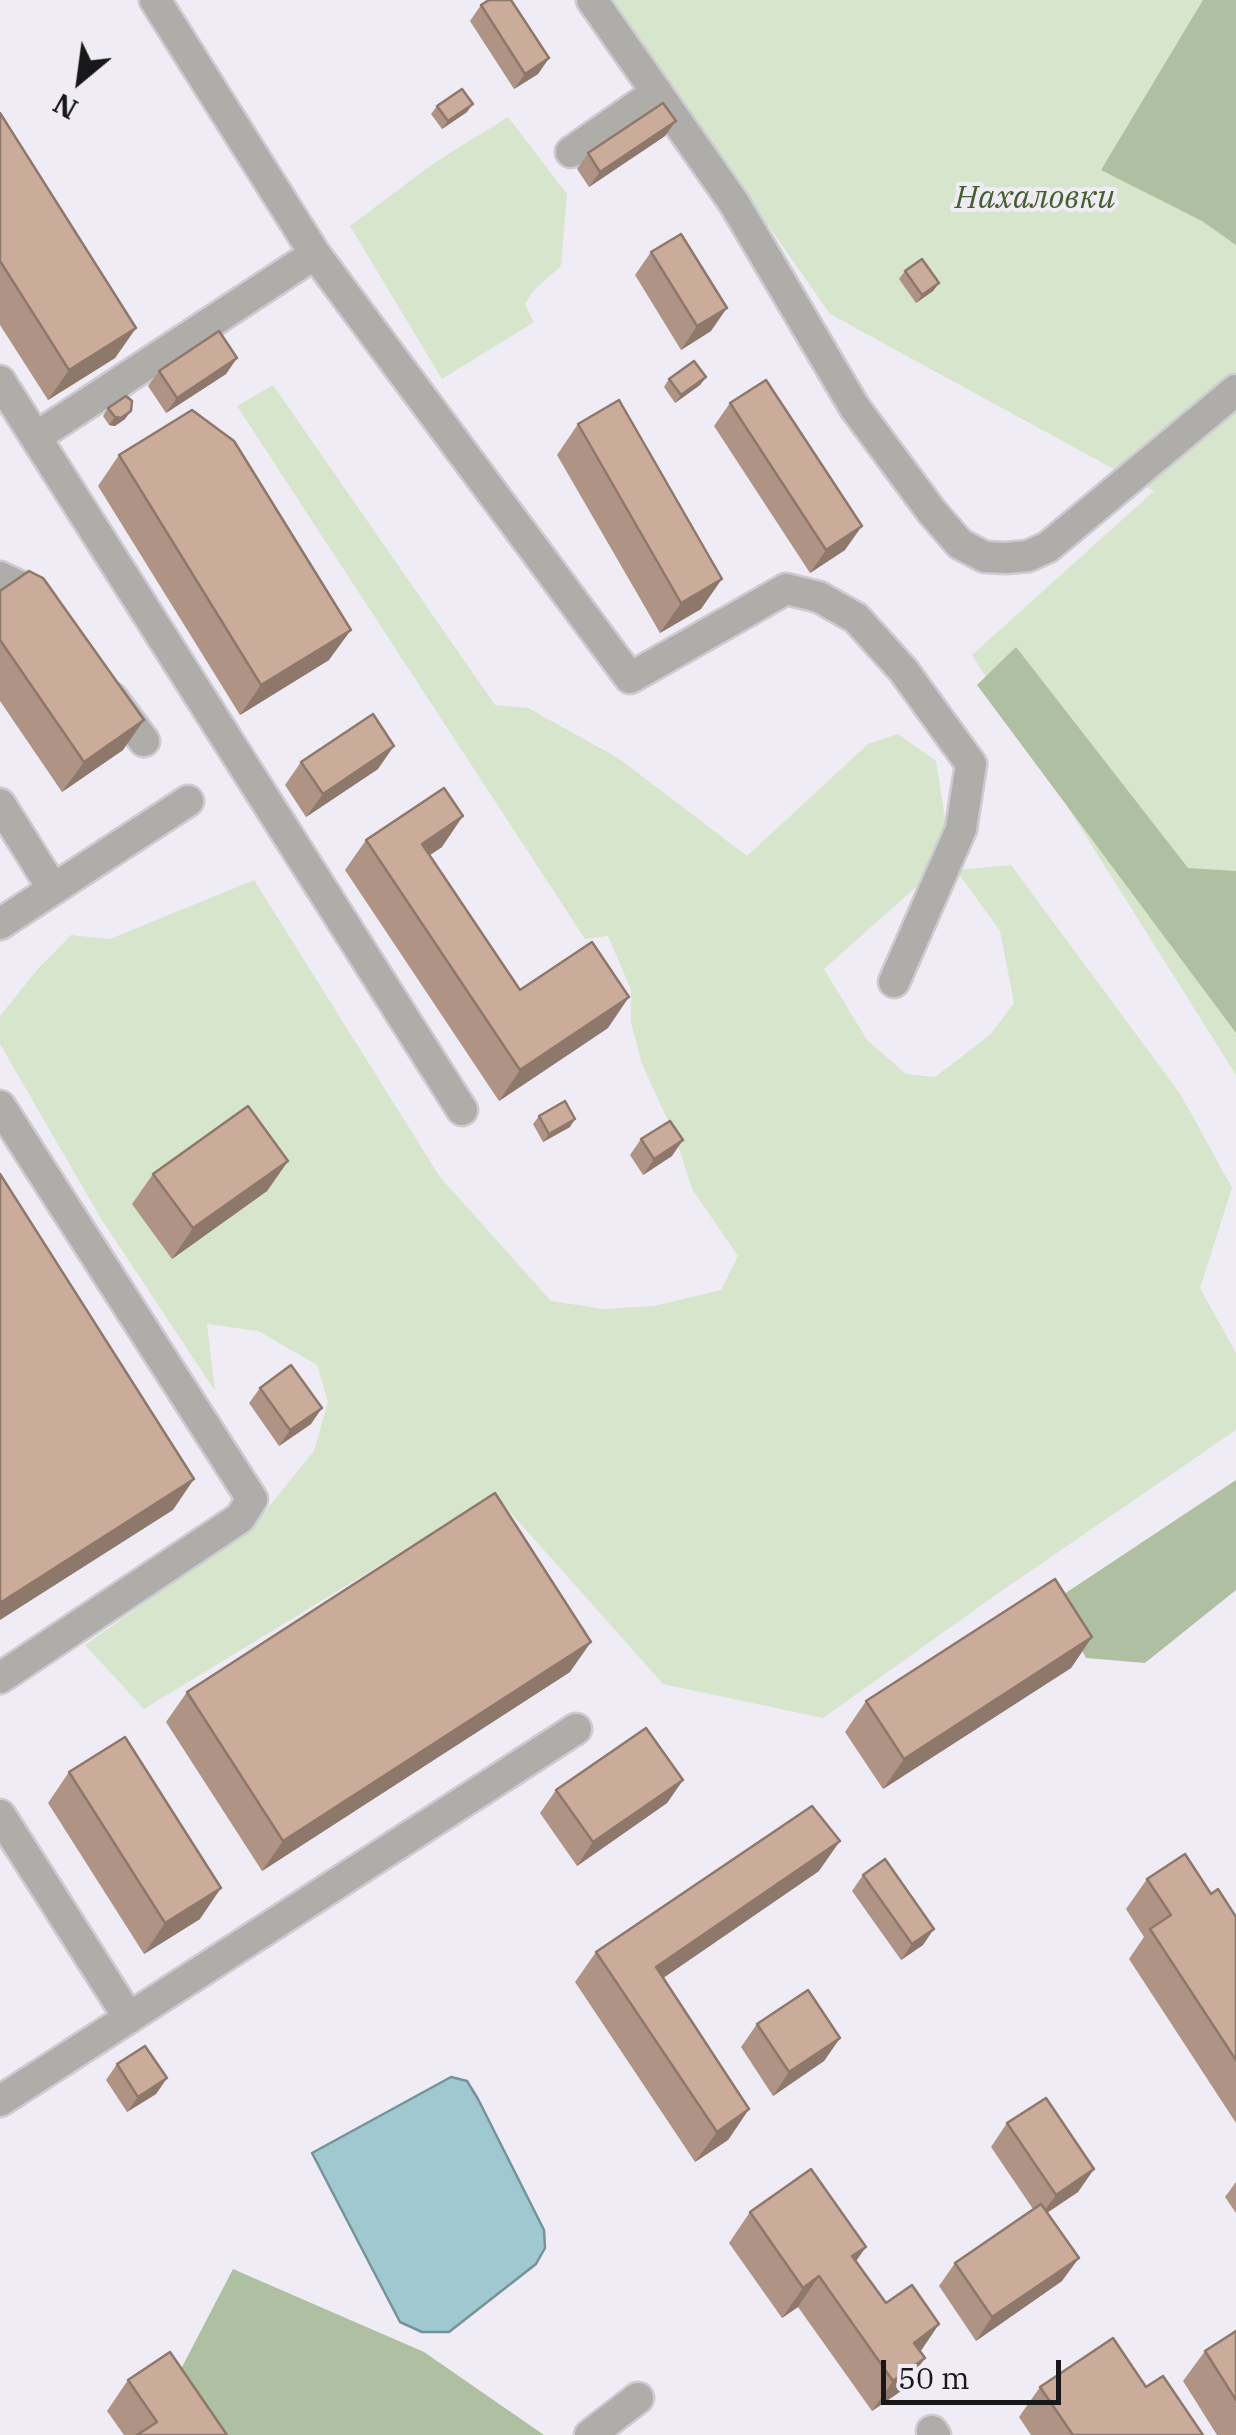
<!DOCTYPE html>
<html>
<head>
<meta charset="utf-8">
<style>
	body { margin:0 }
	#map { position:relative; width:1236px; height:2435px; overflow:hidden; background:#f0ecf5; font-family:"IBM Plex Serif",serif }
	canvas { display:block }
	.north { position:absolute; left:30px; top:30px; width:100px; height:100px; -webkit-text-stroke:8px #f0ecf5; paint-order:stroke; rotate:209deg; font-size:28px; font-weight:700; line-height:40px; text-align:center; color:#18171a }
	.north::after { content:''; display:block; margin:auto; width:35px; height:45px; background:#18171a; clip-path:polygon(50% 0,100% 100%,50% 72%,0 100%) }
	.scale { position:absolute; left:881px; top:2360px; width:180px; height:45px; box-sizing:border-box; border:5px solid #18171a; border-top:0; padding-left:12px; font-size:30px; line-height:35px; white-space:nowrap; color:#18171a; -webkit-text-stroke:8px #f0ecf5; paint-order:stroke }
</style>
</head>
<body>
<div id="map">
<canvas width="1236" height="2435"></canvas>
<div class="north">N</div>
<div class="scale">50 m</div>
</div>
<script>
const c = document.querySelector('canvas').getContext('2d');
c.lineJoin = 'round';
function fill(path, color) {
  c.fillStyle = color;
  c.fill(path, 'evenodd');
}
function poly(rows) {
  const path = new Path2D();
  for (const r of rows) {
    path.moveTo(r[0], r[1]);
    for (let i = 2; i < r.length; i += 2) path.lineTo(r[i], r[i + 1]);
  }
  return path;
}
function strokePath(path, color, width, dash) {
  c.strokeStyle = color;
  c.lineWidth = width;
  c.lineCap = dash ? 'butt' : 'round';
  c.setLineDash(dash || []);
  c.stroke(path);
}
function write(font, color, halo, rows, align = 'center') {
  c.font = font + ' "IBM Plex Serif",serif';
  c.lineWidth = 8;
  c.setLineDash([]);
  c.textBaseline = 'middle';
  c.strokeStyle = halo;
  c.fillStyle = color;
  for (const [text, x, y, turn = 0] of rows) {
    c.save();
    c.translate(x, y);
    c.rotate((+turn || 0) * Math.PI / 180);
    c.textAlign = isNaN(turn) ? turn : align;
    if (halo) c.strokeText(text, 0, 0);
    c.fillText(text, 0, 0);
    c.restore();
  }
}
fill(poly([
	[611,0,1236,0,1236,1075,972,655,1154,491,830,314],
	[508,117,567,194,561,266,533,291,525,304,534,322,442,379,350,226,434,163],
	[273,385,495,705,528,708,618,758,747,856,868,744,898,734,936,761,946,825,925,879,824,969,867,1040,906,1074,935,1077,990,1035,1014,1003,1000,931,956,870,1011,865,1181,1095,1232,1188,1200,1288,1236,1353,1236,1430,997,1594,823,1718,663,1684,495,1495,144,1709,85,1645,254,1525,314,1451,328,1402,317,1365,258,1331,207,1324,215,1391,100,1217,0,1044,0,1016,37,970,71,935,110,939,254,880,440,1177,551,1301,604,1309,654,1306,721,1290,738,1256,692,1189,675,1136,642,1064,631,1023,631,990,608,936,585,939,237,406]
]), '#d6e5cc');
fill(poly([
	[1203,0,1236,0,1236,245,1202,221,1101,170],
	[1016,647,1188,868,1236,871,1236,1033,977,685],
	[1236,1480,1236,1590,1145,1663,1086,1658,1055,1600],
	[233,2269,424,2352,544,2435,212,2435,181,2369]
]), '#afc0a2');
const water = poly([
	[451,2077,467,2081,478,2099,544,2230,545,2248,536,2264,449,2332,422,2332,400,2322,312,2153,451,2077]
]);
fill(water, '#9fc8d0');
strokePath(water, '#769399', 2.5);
const minor = poly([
	[155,0,315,254,630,678,786,589,819,597,856,618,903,670,971,764,961,829,894,982],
	[592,0,734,203,855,408,932,512,960,544,985,557,1006,558,1028,556,1048,547,1236,390],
	[571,152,657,92],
	[0,381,462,1110],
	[36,437,315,254],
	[0,577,34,593,42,604],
	[112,698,144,741],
	[0,804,53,889],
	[0,924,188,801],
	[0,1106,252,1499,240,1518,0,1678],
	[0,1815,129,2018],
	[0,2101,576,1729],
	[932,2431,935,2435],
	[590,2435,638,2398]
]);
strokePath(minor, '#cdcad2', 35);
strokePath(minor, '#afadaa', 30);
fill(poly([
	[481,5,549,58,538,74,514,89,470,21],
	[437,106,467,112,442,129,431,114],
	[0,113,136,328,115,358,48,400,0,325],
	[665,136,589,187,577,169,588,153],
	[651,252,711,331,681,350,635,275],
	[905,271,939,283,933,291,916,303,899,279],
	[237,358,226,374,166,413,148,386,159,371],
	[706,377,700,385,675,403,664,387,669,379],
	[730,403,845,550,810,573,714,426],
	[108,408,125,419,115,426,109,425,103,416],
	[578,424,701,609,660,633,557,455],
	[119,455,329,660,240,715,98,486],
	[0,591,123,750,62,792,0,701],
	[301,762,378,769,306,817,285,785],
	[366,840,442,847,430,855,520,990,608,1028,499,1101,345,870],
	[539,1116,570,1127,543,1142,533,1124],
	[641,1139,672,1156,643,1175,630,1155],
	[288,1161,267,1191,172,1259,132,1204,153,1174],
	[260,1388,311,1424,279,1446,249,1403],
	[1092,1637,1071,1668,883,1789,845,1732,866,1701],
	[570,1672,262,1871,166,1722,187,1692],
	[69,1772,200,1919,144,1954,48,1803],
	[683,1780,667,1803,577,1866,540,1813,556,1790],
	[819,1871,663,1978,749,2109,728,2140,695,2162,575,1982,596,1952],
	[863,1875,923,1945,901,1960,852,1891],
	[1147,1879,1211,1894,1236,1917,1236,2123,1129,1959,1144,1937,1126,1909],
	[757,2024,840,2038,824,2061,773,2096,741,2047],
	[117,2064,167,2078,156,2094,127,2112,106,2080],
	[1007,2123,1094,2169,1078,2192,1047,2213,1062,2281,976,2341,939,2286,955,2263,1033,2209,991,2147],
	[1236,2182,1236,2213,1225,2197],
	[750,2212,856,2261,886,2303,939,2324,920,2352,904,2389,872,2411,798,2307,782,2318,729,2243],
	[1236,2331,1236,2435,1217,2435,1183,2381,1205,2351],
	[128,2380,227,2435,124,2435,107,2411],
	[1040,2387,1146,2387,1203,2435,1031,2435,1019,2417]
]), '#af9384');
fill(poly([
	[549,58,538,74,514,89,525,74],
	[473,104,467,112,442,129,448,121],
	[676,121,665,136,589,187,600,172],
	[939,283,933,291,916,303,922,295],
	[727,308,711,331,681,350,697,326],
	[136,328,115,358,48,400,69,370],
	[237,358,226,374,166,413,177,398],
	[706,377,700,385,675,403,681,395],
	[131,411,125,419,115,426,109,425,115,417],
	[862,526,845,550,810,573,826,550],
	[722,579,701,609,660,633,681,603],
	[351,630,329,660,240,715,261,685],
	[144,720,123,750,62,792,84,762],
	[394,746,378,769,306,817,323,794],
	[463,816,442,847,401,874,422,844],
	[629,997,608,1028,499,1101,520,1070],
	[575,1119,570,1127,543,1142,549,1134],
	[683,1140,672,1156,643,1175,654,1159],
	[288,1161,267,1191,172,1259,193,1228],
	[322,1408,311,1424,279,1446,290,1430],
	[194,1479,173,1510,0,1620,0,1603],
	[1092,1637,1071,1668,883,1789,904,1759],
	[591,1642,570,1672,262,1871,283,1841],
	[683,1780,667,1803,577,1866,593,1842],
	[840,1841,819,1871,634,1998,656,1967],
	[221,1888,200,1919,144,1954,165,1923],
	[934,1929,923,1945,901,1960,912,1944],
	[840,2038,824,2061,773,2096,789,2072],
	[167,2078,156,2094,127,2112,138,2097],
	[749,2109,728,2140,695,2162,717,2132],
	[1094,2169,1078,2192,1039,2218,1056,2195],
	[866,2247,845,2277,852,2256],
	[1079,2258,1062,2281,976,2341,992,2317],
	[819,2276,798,2307,782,2318,803,2288],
	[939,2324,918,2355,914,2343],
	[925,2358,904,2389,872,2411,893,2381]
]), '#8e786b');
const building = poly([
	[489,0,511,0,549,58,525,74,481,5,489,0],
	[462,89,473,104,448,121,437,106,462,89],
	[663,103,676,121,600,172,588,153,663,103],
	[0,113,136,328,69,370,0,261,0,113],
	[681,234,727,308,697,326,651,252,681,234],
	[922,259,939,283,922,295,905,271,922,259],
	[219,331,237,358,177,398,159,371,219,331],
	[694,361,706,377,681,395,669,379,694,361],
	[766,380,862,526,826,550,730,403,766,380],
	[126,396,132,401,131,411,121,418,115,417,108,408,126,396],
	[619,400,722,579,681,603,578,424,619,400],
	[192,410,234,441,351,630,261,685,119,455,192,410],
	[29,571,43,578,144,720,84,762,0,640,0,591,29,571],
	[373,714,394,746,323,794,301,762,373,714],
	[444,788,463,816,422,844,520,990,592,942,629,997,520,1070,366,840,444,788],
	[565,1101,575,1119,549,1134,539,1116,565,1101],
	[248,1106,288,1161,193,1228,153,1174,248,1106],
	[670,1121,683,1140,654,1159,641,1139,670,1121],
	[0,1174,194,1479,0,1603,0,1174],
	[291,1365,322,1408,290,1430,260,1388,291,1365],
	[495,1493,591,1642,283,1841,187,1692,495,1493],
	[1055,1579,1092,1637,904,1759,866,1701,1055,1579],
	[646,1728,683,1780,593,1842,556,1790,646,1728],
	[125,1737,221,1888,165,1923,69,1772,125,1737],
	[812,1806,840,1841,656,1967,749,2109,717,2132,596,1952,812,1806],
	[1185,1854,1211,1894,1218,1889,1236,1917,1236,2060,1150,1929,1171,1915,1147,1879,1185,1854],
	[885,1859,934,1929,912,1944,863,1875,885,1859],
	[808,1990,840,2038,789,2072,757,2024,808,1990],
	[145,2046,167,2078,138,2097,117,2064,145,2046],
	[1046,2098,1094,2169,1056,2195,1007,2123,1046,2098],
	[811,2169,866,2247,852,2256,886,2303,912,2285,939,2324,914,2343,925,2358,893,2381,819,2276,803,2288,750,2212,811,2169],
	[1041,2204,1079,2258,992,2317,955,2263,1041,2204],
	[1236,2331,1236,2400,1205,2351,1236,2331],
	[1113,2338,1146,2387,1163,2376,1203,2435,1073,2435,1040,2387,1113,2338],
	[170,2352,227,2435,137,2435,157,2422,128,2380,170,2352]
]);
fill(building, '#cbab99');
strokePath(building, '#8e786b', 2.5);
write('italic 32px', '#465f31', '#f0ecf5', [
	["Нахаловки",1035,199]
]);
</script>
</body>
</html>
